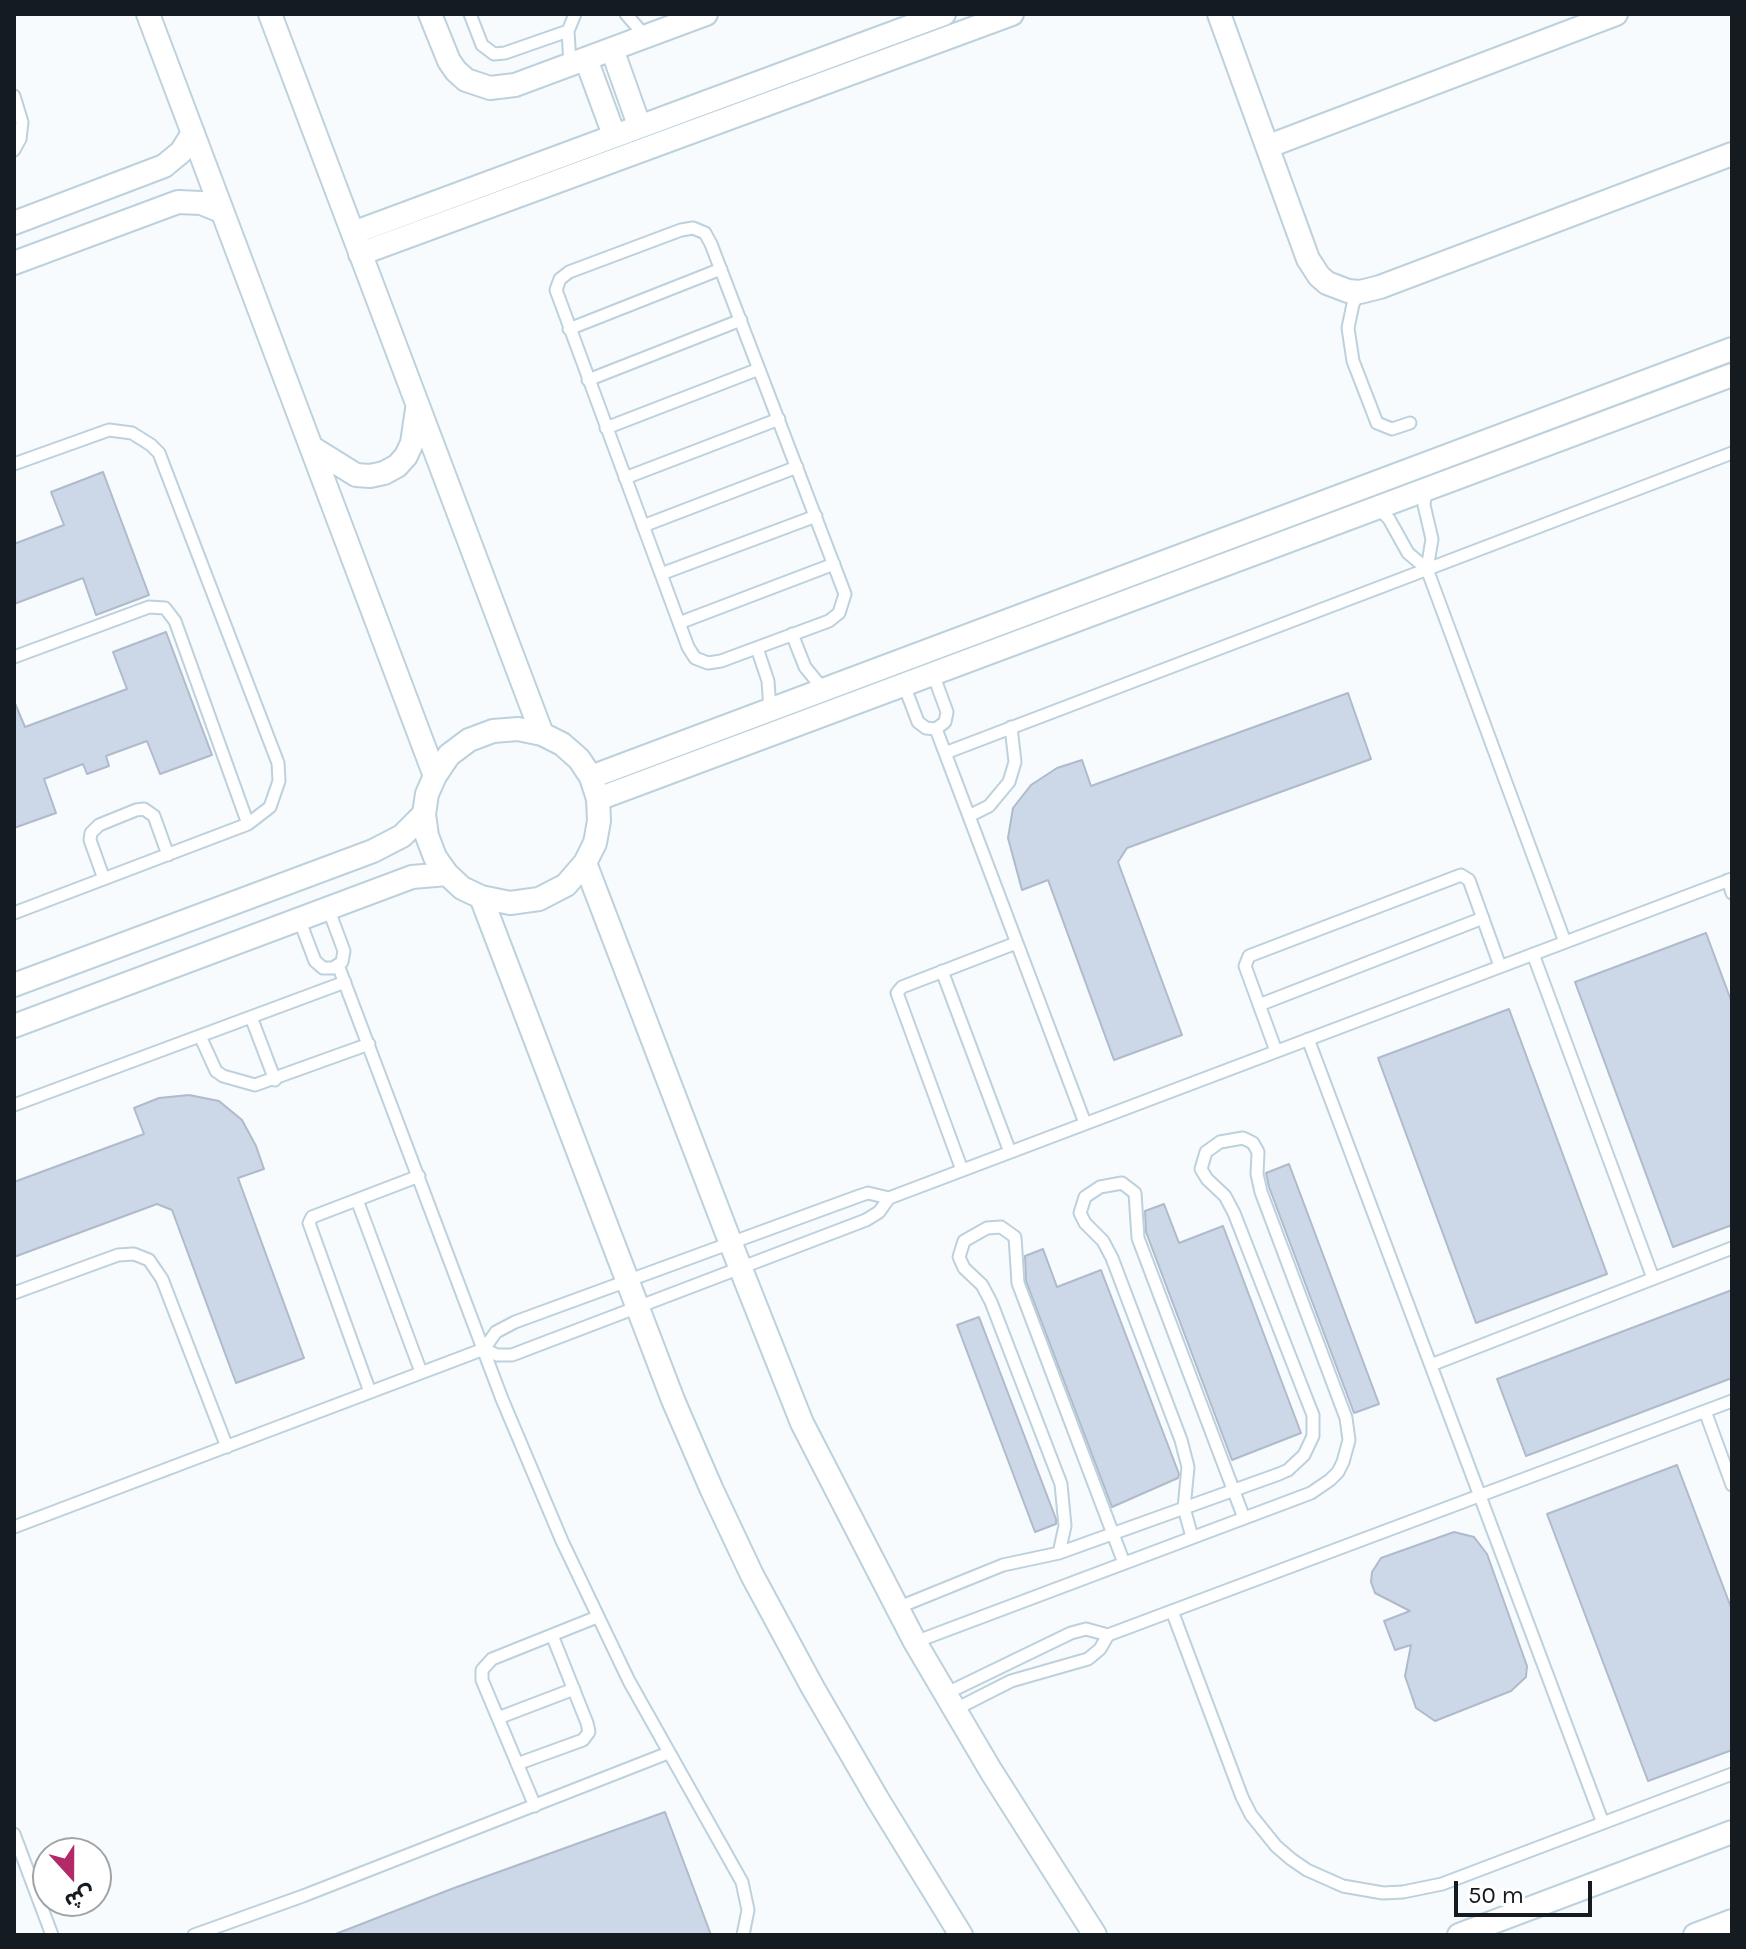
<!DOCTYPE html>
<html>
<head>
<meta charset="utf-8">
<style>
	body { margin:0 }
	#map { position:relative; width:1746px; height:1949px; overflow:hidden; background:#f7fbfe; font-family:Karla,"Noto Sans Arabic",sans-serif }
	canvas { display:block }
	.frame { position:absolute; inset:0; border:16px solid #151c21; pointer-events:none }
	.north { position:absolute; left:32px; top:1837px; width:80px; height:80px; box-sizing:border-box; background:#fff; border:2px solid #a1a4a6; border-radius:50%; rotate:159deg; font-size:22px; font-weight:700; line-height:32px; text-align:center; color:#151c21 }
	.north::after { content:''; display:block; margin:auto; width:28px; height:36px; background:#b32a68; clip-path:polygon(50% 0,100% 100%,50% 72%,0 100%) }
	.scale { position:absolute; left:1454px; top:1881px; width:138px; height:36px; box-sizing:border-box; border:4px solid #151c21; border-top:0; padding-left:10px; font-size:24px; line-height:28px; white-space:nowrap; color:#151c21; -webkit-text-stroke:6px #fff; paint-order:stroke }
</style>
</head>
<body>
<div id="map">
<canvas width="1746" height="1949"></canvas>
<div class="frame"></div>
<div class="north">ش</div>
<div class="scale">50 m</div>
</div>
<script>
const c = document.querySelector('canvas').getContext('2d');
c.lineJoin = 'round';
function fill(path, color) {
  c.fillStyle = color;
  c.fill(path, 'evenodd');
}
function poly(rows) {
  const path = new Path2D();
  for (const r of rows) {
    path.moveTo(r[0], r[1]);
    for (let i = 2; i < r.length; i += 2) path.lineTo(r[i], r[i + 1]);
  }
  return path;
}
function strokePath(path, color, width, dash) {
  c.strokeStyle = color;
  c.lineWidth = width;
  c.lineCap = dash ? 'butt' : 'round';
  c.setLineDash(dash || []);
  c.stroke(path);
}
const building = poly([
	[103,472,149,595,96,615,83,578,14,604,14,544,64,525,51,492,103,472],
	[166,632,212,755,160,774,147,741,106,756,109,766,87,774,83,764,44,779,56,813,14,828,14,701,25,727,127,689,113,652,166,632],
	[1348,693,1371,759,1127,848,1118,862,1182,1035,1114,1060,1048,880,1022,890,1008,838,1013,808,1031,785,1057,768,1082,760,1091,786,1348,693],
	[1706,933,1732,1003,1732,1225,1673,1247,1575,982,1706,933],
	[1509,1009,1607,1274,1476,1323,1378,1058,1509,1009],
	[189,1095,219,1101,242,1120,256,1146,264,1169,238,1178,304,1358,236,1383,172,1210,157,1204,14,1257,14,1182,144,1134,134,1108,159,1098,189,1095],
	[1289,1164,1379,1404,1354,1413,1269,1187,1266,1173,1289,1164],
	[1164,1204,1179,1243,1223,1226,1301,1433,1232,1460,1146,1232,1145,1211,1164,1204],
	[1043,1249,1057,1287,1101,1270,1179,1474,1178,1478,1112,1507,1026,1281,1025,1256,1043,1249],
	[1732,1290,1732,1378,1526,1456,1497,1379,1732,1290],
	[979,1317,1056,1519,1056,1524,1035,1532,957,1325,979,1317],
	[1677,1465,1732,1610,1732,1750,1648,1781,1547,1514,1677,1465],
	[1454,1532,1474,1537,1487,1554,1527,1666,1526,1677,1511,1691,1435,1721,1416,1708,1405,1676,1411,1645,1395,1650,1384,1621,1410,1611,1375,1593,1371,1582,1372,1572,1381,1558,1454,1532],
	[665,1812,711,1935,333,1935,454,1888,665,1812]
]);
fill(building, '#ccd7e8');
strokePath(building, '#afbacb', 2);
const service = poly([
	[470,14,482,45,494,54,505,53,568,31],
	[626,14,645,36],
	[570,64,568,31,575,14],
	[14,96,22,122,20,139,14,150],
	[693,228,705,233,711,244,845,594,839,613,829,621,721,661,708,663,695,658,688,647,556,290,560,279,569,272,681,230,693,228],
	[1360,292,1353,304,1348,328,1353,361,1377,423,1392,429,1410,423],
	[569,329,721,269],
	[588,380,741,320],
	[606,428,759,369],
	[14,464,109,430,132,433,151,445,159,453,278,763,279,781,270,807,248,824,14,913],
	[625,478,779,419],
	[1426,490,1424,505,1432,539,1427,569],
	[1378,508,1389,519,1408,553,1427,569,1565,942],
	[643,526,797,467],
	[661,574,816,516],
	[679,623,834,564],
	[792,634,805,667,823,689],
	[757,648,768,681,770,710],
	[14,657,149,607,165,608,175,621,248,824],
	[904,685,918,722,926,728,936,729,945,722,947,712,933,674],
	[936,729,1085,1123],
	[945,753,1732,453],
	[969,816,989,806,1009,782,1015,762,1011,727],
	[104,879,90,840,91,833,99,825,136,810,144,809,154,816,168,855],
	[1728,880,1732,893],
	[299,919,315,961,323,968,333,968,342,962,344,951,328,908],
	[1533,954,1653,1278],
	[338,965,502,1399,562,1541,629,1681,742,1882,748,1910,743,1935],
	[942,971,1010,1152],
	[1259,1005,1483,918],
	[251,1017,275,1080],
	[200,1036,216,1071,223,1076,255,1085,369,1044],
	[1308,1039,1603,1823],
	[1276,1051,1245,966,1249,956,1461,875,1469,880,1500,966],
	[14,1105,345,982],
	[962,1170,897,993,902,987,1016,943],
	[357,1200,421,1372],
	[14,1293,118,1255,134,1254,149,1260,162,1279,227,1447],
	[484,1349,497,1355,512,1355,866,1220,879,1212,889,1198],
	[1431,1365,1732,1248],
	[370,1392,309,1223,312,1217,419,1176],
	[1705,1411,1732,1485],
	[14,1527,484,1349,496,1332,515,1322,859,1196,868,1193,889,1198,1732,879],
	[1192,1537,1184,1508,1188,1467,1181,1440,1112,1258,1103,1241,1085,1223,1080,1213,1085,1197,1100,1187,1122,1183,1135,1193,1138,1238,1244,1518],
	[1059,1553,1065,1526,1061,1484,991,1302,982,1285,964,1268,959,1257,964,1241,987,1228,1001,1227,1015,1237,1018,1283,1124,1563],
	[897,1608,1003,1565,1059,1553,1279,1474,1288,1470,1304,1455,1313,1436,1313,1415,1309,1405,1234,1213,1225,1196,1207,1179,1201,1169,1206,1152,1220,1142,1243,1138,1253,1143,1258,1152,1257,1174,1261,1192,1346,1418,1349,1440,1343,1462,1338,1472,1330,1480,1311,1493,915,1642],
	[1172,1611,1242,1797,1251,1815,1276,1846,1291,1859,1307,1870,1343,1886,1383,1893,1403,1892,1442,1884,1732,1774],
	[945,1694,1071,1633,1086,1629,1108,1635],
	[954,1710,1011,1681,1088,1659,1100,1649,1108,1635,1732,1401],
	[498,1718,574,1689],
	[517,1764,583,1740,589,1732,587,1723,552,1635],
	[535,1806,482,1680,482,1670,492,1659,597,1617],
	[14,1834,52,1935],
	[194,1935,303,1896,668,1753]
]);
const minor = poly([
	[148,14,435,776],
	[270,14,542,734],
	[430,14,449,61,456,71,466,80,490,88,515,85,706,14],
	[1219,14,1308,259,1319,276,1327,283,1348,291,1360,292,1380,287,1732,154],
	[612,49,639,125],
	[586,59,614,135],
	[1269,146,1616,14],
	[14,223,164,166,181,152,193,133],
	[353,233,944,14],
	[360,254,1012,14],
	[14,263,178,202,201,203,221,211],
	[311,447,356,475,370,476,384,473,397,466,406,456,412,443,417,409],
	[591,777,1732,349],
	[598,799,1732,375],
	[585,863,731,1244,802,1423,915,1642,991,1771,1095,1935],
	[481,897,673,1400,711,1488,752,1575,813,1688,878,1800,961,1935],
	[14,985,373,851,402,836,424,814],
	[14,1026,412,877,447,874,462,888,481,897,510,903,539,899,566,885,585,863,595,843,599,821,598,799,591,777,579,759,562,744,542,734,518,729,493,731,469,740,449,755,435,776,427,794,424,814,427,836,435,857,447,874],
	[1459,1935,1732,1832],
	[1695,1935,1732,1921]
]);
strokePath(service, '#bdd1dd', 15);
strokePath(minor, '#bdd1dd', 26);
strokePath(service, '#fff', 11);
strokePath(minor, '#fff', 22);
</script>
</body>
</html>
